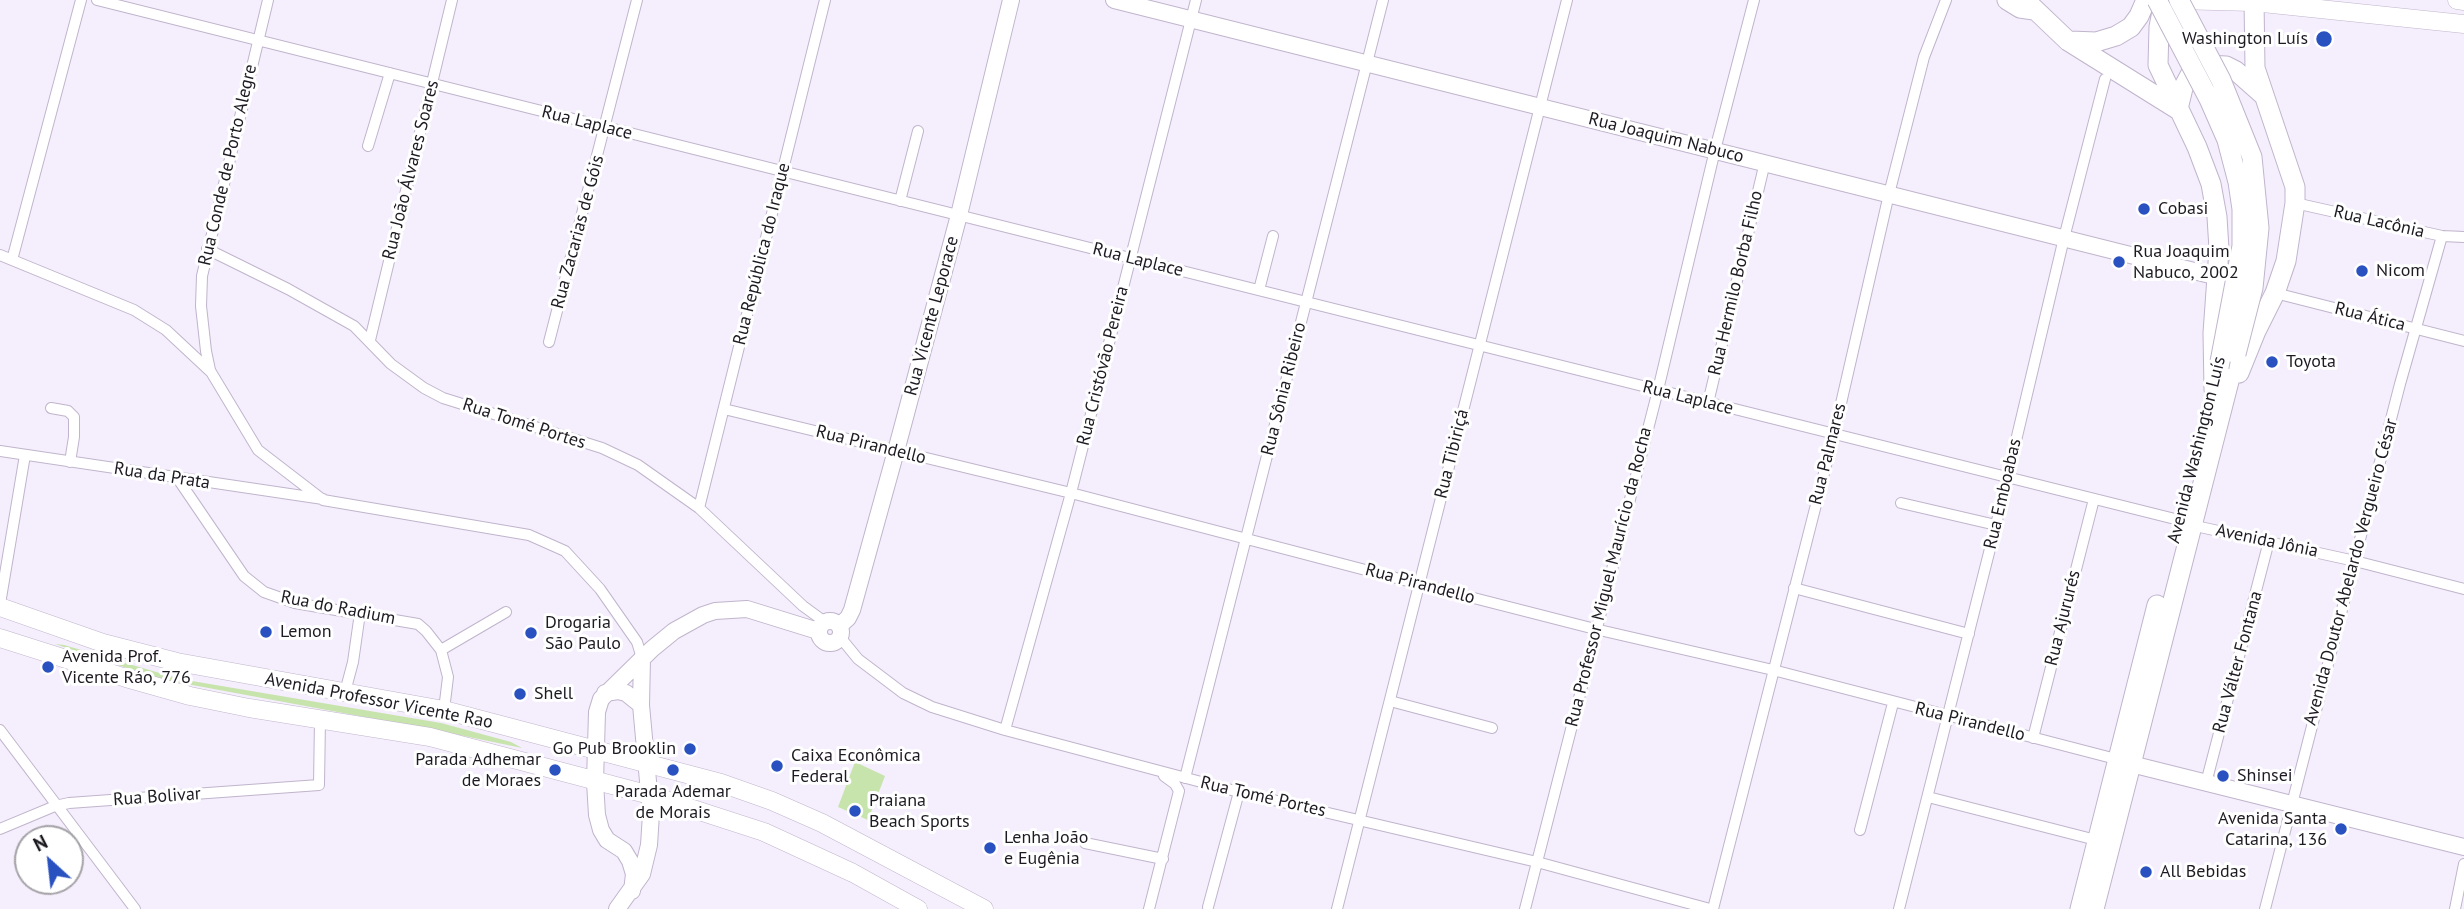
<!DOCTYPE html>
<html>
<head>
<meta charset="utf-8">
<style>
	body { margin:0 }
	#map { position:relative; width:2464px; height:909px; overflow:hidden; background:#f5eefd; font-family:"PT Sans",sans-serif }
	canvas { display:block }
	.north { position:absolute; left:14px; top:825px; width:70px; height:70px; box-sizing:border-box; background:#fff; border:2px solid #a5a3a7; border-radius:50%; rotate:333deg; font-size:19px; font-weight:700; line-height:28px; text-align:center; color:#1e1a22 }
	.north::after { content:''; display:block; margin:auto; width:24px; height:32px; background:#2a51c0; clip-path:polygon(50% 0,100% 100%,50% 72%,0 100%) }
</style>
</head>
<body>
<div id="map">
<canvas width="2464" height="909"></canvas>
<div class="north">N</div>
</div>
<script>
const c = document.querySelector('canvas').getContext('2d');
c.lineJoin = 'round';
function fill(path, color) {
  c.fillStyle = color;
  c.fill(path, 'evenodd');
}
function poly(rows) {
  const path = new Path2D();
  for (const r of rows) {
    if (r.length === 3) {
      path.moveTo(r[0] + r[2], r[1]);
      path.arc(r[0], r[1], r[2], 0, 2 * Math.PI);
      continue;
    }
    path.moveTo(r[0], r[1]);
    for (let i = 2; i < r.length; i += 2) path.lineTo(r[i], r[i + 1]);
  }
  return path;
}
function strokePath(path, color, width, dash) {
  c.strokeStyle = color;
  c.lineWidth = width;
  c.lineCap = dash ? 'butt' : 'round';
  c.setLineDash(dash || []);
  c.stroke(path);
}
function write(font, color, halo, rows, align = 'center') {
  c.font = font + ' "PT Sans",sans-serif';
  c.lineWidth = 6;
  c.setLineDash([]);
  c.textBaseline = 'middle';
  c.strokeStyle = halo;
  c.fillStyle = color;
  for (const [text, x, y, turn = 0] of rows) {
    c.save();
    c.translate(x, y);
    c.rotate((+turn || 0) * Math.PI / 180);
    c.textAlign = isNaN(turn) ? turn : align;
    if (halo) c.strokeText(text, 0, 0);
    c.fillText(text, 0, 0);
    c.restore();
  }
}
fill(poly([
	[55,644,64,645,180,679,441,723,511,742,522,748,440,731,160,679],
	[855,762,885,776,868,820,838,807]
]), '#c7e4ac');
const street = poly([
	[97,0,2179,520],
	[368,146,390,73],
	[900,201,918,131],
	[2295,203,2442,236,2464,237],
	[207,249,288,289,354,326,391,364,424,388,443,398,602,448,638,465,699,508,803,606,825,622],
	[0,255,134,310,166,330,211,372,258,450,323,500,529,535,565,551,600,589,637,642,642,658],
	[12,260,81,0],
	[1259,290,1273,236],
	[2275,293,2464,341],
	[370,340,452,0],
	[549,342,637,0],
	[210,370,206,351,201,306,202,276,268,0],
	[1708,403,1765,162],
	[51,408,68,411,74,417,74,437,70,462],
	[724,409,1071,493,1419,584,1595,629,1773,670,2116,759],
	[0,451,323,499],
	[178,479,244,576,264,592,295,603,418,624,426,631,441,650,448,677,444,710],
	[1901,503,1996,525],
	[699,508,825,0],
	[2191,525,2355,561,2464,589],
	[1794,588,1969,634],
	[0,604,25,455],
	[840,637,858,659,903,693,932,707,1005,730,1239,792,1537,862,1710,909],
	[441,650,506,612],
	[345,692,353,662,360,613],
	[1390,701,1492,728],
	[0,730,135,909],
	[1005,730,1071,493,1196,0],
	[2033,738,2094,499],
	[1185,778,1383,0],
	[2206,783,2269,541],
	[1928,797,2096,840],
	[0,829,55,806,69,803,319,785,320,719],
	[1860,830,1893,703],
	[1085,843,1163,859],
	[1208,907,1239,792],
	[1149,909,1179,791,1175,784,1164,776],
	[1337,909,1567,0],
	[1525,909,1658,390,1715,150,1754,0],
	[1713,909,1834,434,1889,194,1924,57,1946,0],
	[1899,909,1996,525,2064,238,2105,79],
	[2265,909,2400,384,2442,236],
	[2455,909,2464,864]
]);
const secondary = poly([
	[1114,0,2218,277],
	[830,632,11],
	[839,626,848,618,852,610,896,451,959,215,1011,0],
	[605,693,618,691,626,693,641,705],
	[2131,764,2464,847],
	[632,891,634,874,630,861,624,851,607,840,601,830,597,815,595,782,597,712,601,699,652,649,674,631,703,615,715,611,747,609,818,631],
	[617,909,642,874,649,845,651,814,641,705,642,658]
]);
const primary = poly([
	[2176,0,2253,2,2464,24],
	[2457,0,2464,1],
	[0,607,103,643,177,662,444,710,721,783,772,801,822,823,984,909],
	[0,638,126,678,190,696,249,708,430,737,650,795,764,832,853,873,918,909]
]);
const highway = poly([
	[2007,0,2020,8,2034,10],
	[2025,0,2068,41,2177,109],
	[2164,1,2159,27,2158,65,2197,147,2211,184,2217,217,2219,249,2213,333,2214,390],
	[2070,41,2096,42,2116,36,2131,27,2139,16,2146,0],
	[2178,109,2183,88,2190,75,2205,65,2226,66,2236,71,2262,94],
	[2239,373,2256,331,2275,293,2286,261,2295,203,2295,187,2255,68,2254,0],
	[2080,909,2157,605],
	[2094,909,2236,354]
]);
strokePath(street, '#c0b5cc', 12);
strokePath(secondary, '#c0b5cc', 18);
strokePath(primary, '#c0b5cc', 19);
strokePath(highway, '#c0b5cc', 21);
strokePath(street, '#fff', 10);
strokePath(secondary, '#fff', 16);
strokePath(primary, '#fff', 18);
strokePath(highway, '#fff', 19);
const highwayBridge = poly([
	[2157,0,2209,99,2227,140,2238,182,2242,209,2242,246,2219,367],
	[2179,0,2221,80,2252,157,2259,228,2253,288,2236,354]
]);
strokePath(highwayBridge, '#c0b5cc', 21, []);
strokePath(highwayBridge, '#fff', 19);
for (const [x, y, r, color] of [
	[2324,39,9,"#2a51c0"],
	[2144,209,7,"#2a51c0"],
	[2119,262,7,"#2a51c0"],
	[2362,271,7,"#2a51c0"],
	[2272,362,7,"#2a51c0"],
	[266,632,7,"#2a51c0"],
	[531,633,7,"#2a51c0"],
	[48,667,7,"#2a51c0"],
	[520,694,7,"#2a51c0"],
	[690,749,7,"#2a51c0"],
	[777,766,7,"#2a51c0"],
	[555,770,7,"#2a51c0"],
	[673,770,7,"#2a51c0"],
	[2223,776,7,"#2a51c0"],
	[855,811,7,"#2a51c0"],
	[2341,829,7,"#2a51c0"],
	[990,848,7,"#2a51c0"],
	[2146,872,7,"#2a51c0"]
]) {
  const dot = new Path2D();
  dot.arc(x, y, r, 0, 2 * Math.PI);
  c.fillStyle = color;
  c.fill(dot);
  strokePath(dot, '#fff', 2.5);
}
write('18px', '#1e1a22', '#fff', [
	["Washington Luís",2308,39,"right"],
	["Cobasi",2158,209],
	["Rua Joaquim",2133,252],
	["Nabuco, 2002",2133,273],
	["Nicom",2376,271],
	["Toyota",2286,362],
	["Drogaria",545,623],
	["São Paulo",545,644],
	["Lemon",280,632],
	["Avenida Prof.",62,657],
	["Vicente Ráo, 776",62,678],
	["Shell",534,694],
	["Go Pub Brooklin",676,749,"right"],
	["Caixa Econômica",791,756],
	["Federal",791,777],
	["Parada Adhemar",541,760,"right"],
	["de Moraes",541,781,"right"],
	["Shinsei",2237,776],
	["Parada Ademar",673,792,"center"],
	["de Morais",673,813,"center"],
	["Praiana",869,801],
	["Beach Sports",869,822],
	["Avenida Santa",2327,819,"right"],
	["Catarina, 136",2327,840,"right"],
	["Lenha João",1004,838],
	["e Eugênia",1004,859],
	["All Bebidas",2160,872]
], 'left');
write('18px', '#1e1a22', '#fff', [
	["Rua Laplace",587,123,14],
	["Rua Joaquim Nabuco",1666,138,14],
	["Rua Conde de Porto Alegre",228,165,-77],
	["Rua João Álvares Soares",411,170,-76],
	["Rua Lacônia",2379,222,13],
	["Rua Zacarias de Góis",578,232,-75],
	["Rua República do Iraque",762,254,-76],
	["Rua Laplace",1138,260,14],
	["Rua Hermilo Borba Filho",1736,283,-77],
	["Rua Vicente Leporace",932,316,-75],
	["Rua Ática",2370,317,14],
	["Rua Cristóvão Pereira",1103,366,-76],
	["Rua Sônia Ribeiro",1284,389,-76],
	["Rua Laplace",1688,398,14],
	["Rua Tomé Portes",524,424,18],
	["Rua Pirandello",871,445,14],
	["Avenida Washington Luís",2197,450,-76],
	["Rua Tibiriçá",1452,454,-76],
	["Rua Palmares",1828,454,-76],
	["Rua da Prata",162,476,9],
	["Rua Emboabas",2003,494,-77],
	["Avenida Jônia",2267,541,12],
	["Avenida Doutor Abelardo Vergueiro César",2351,572,-75],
	["Rua Professor Miguel Maurício da Rocha",1609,577,-76],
	["Rua Pirandello",1420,584,15],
	["Rua do Radium",338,608,11],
	["Rua Ajururés",2063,618,-76],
	["Rua Válter Fontana",2238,662,-75],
	["Avenida Professor Vicente Rao",379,701,11],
	["Rua Pirandello",1970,722,14],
	["Rua Bolivar",157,797,-4],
	["Rua Tomé Portes",1263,797,13]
]);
</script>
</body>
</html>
